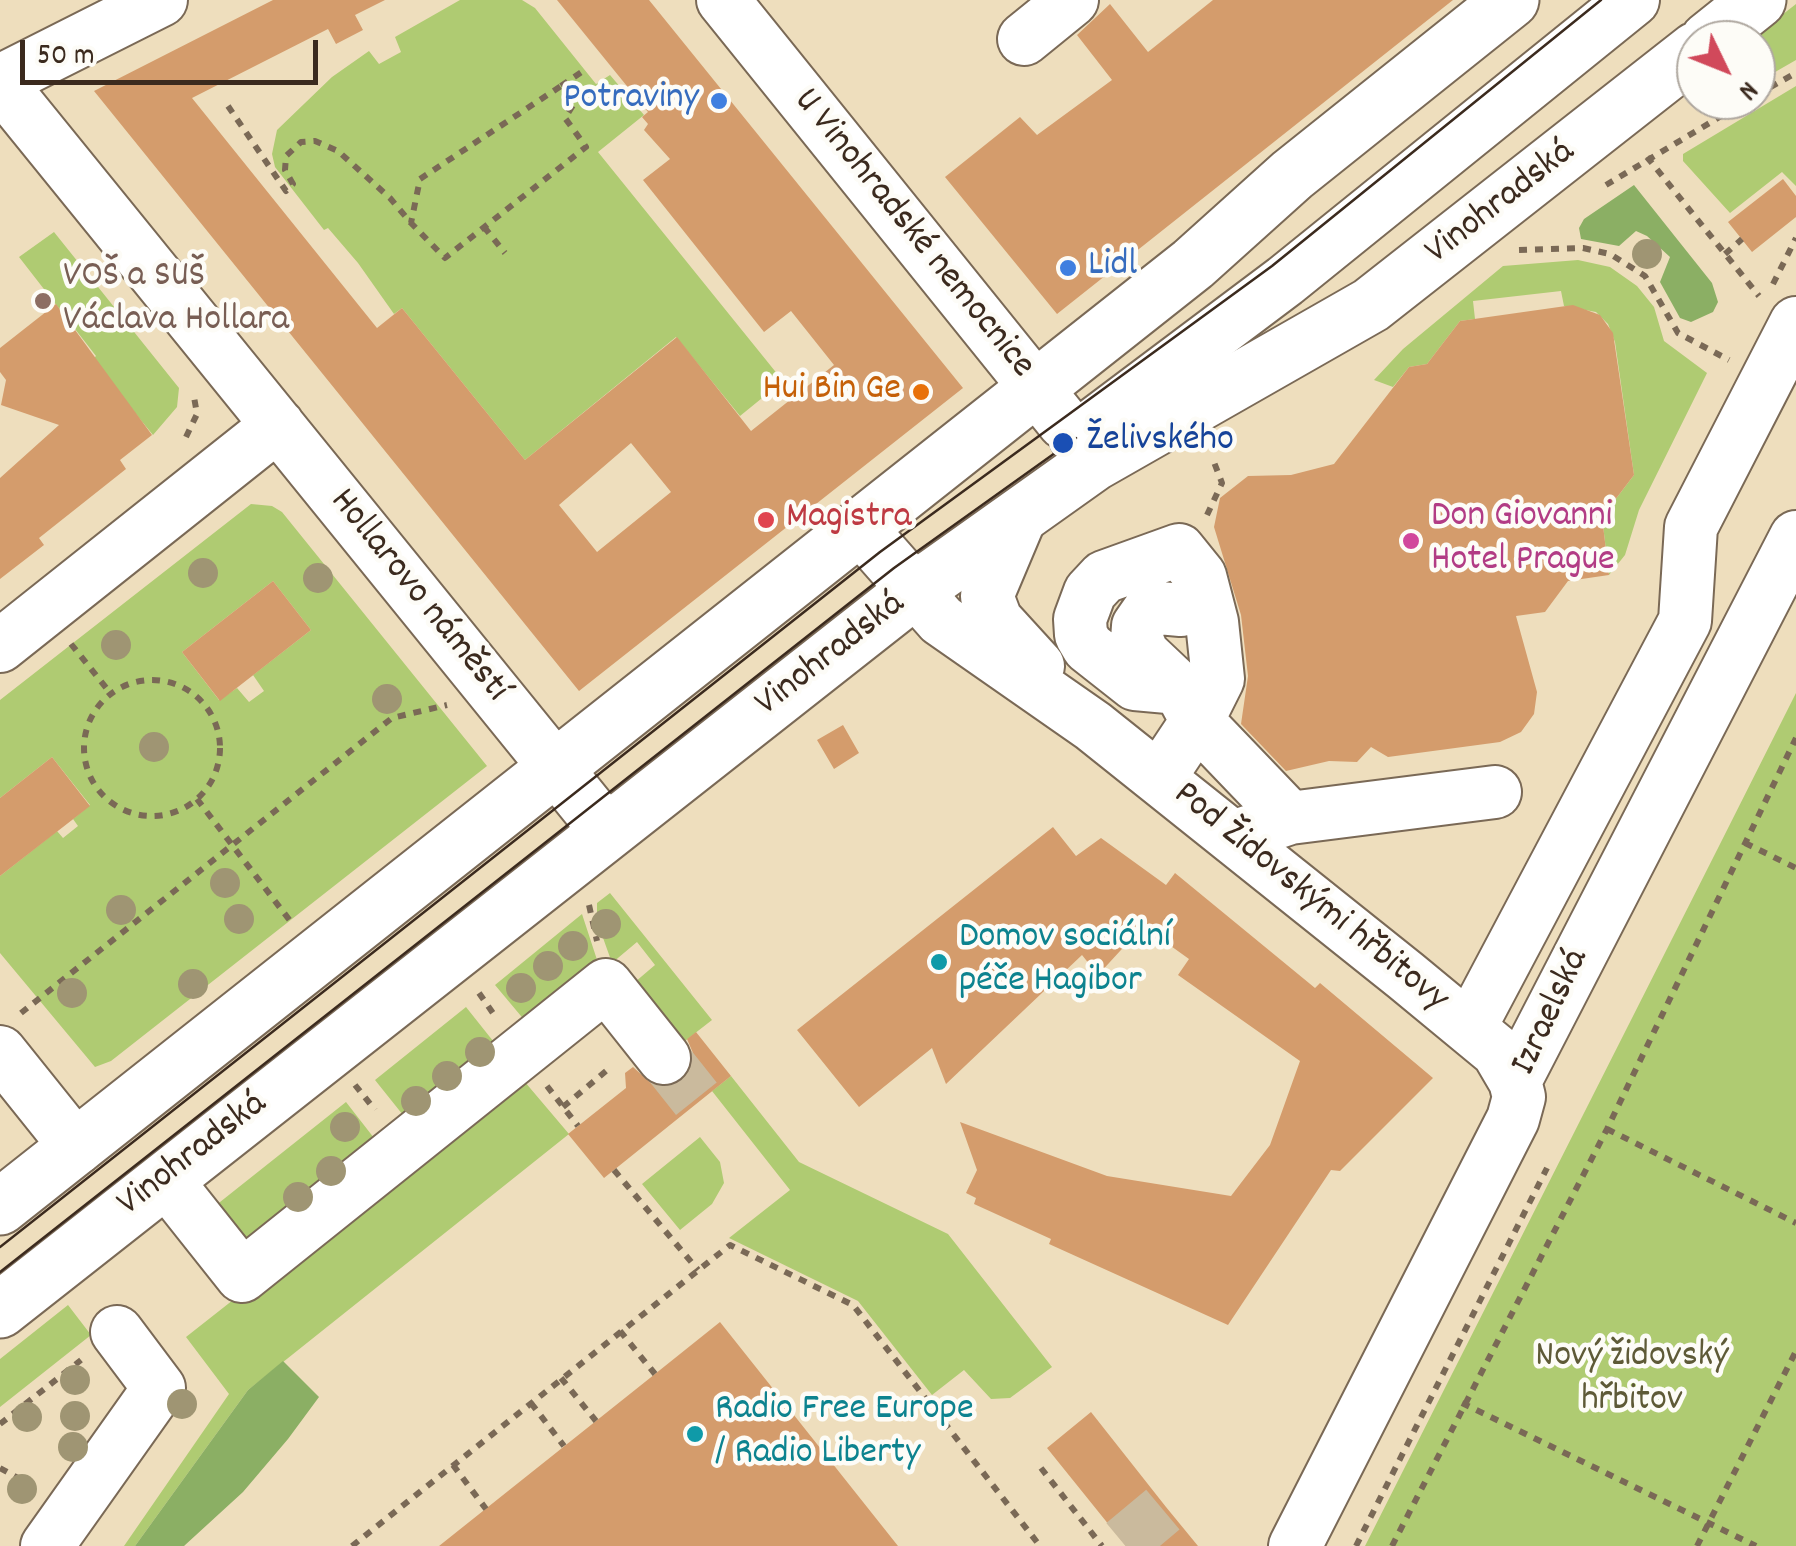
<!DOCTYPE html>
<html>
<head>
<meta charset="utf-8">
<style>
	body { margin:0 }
	#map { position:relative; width:1796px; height:1546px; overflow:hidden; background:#eedebd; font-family:Dekko,sans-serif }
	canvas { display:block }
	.north { position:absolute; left:1676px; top:20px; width:100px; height:100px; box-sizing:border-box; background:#fdfcf7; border:2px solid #afa8a0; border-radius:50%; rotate:133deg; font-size:28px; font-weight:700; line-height:40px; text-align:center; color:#3b2a1e }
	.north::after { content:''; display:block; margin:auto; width:35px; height:45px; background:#d1495b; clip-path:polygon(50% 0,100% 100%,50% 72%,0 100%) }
	.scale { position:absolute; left:20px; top:40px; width:298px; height:45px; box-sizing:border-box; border:5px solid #3b2a1e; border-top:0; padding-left:12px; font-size:30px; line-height:35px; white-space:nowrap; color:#3b2a1e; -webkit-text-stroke:8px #fdfcf7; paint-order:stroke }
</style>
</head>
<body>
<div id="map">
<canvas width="1796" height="1546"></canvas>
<div class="north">N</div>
<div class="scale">50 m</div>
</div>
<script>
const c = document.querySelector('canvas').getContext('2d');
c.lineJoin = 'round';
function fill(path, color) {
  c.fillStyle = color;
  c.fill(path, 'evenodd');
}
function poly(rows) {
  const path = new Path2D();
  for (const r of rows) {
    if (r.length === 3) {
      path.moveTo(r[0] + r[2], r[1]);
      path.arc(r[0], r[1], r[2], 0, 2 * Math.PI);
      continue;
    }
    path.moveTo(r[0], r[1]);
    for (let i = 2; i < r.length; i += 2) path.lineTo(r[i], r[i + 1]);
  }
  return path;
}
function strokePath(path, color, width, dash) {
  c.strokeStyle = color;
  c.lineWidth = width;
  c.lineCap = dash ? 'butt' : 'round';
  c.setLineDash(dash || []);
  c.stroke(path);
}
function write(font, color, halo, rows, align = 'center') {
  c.font = font + ' Dekko,sans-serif';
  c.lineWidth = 9;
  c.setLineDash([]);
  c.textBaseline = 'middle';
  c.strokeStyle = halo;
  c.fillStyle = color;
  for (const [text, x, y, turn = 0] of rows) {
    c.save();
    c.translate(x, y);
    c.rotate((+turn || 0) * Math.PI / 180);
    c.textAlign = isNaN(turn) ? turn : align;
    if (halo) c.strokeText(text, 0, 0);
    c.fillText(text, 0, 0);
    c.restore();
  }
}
fill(poly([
	[460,0,522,0,535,8,596,84,610,75,644,115,598,152,783,381,740,416,676,337,525,460,402,308,394,314,358,263,328,228,324,230,275,167,272,154,277,130,332,77,369,51,379,64,401,52,395,37],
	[1796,4,1796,60,1756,83,1756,40,1750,40],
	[1796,86,1796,186,1782,172,1730,213,1683,161,1683,154],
	[54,232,179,388,177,407,153,435,92,360,96,356,19,257],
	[1578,260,1610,267,1637,286,1654,307,1664,341,1707,373,1639,510,1625,555,1609,575,1602,517,1634,475,1615,342,1608,324,1596,312,1564,306,1561,291,1473,301,1475,319,1460,321,1427,364,1409,367,1393,387,1374,380,1403,349,1503,266],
	[251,504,272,506,282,512,487,766,111,1061,95,1067,0,953,0,876,57,831,63,838,78,826,73,819,90,805,52,757,0,798,0,700],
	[273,581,311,630,253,675,264,691,249,702,237,688,219,700,182,652],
	[1796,693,1796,1546,1365,1546,1717,850],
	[610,893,712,1020,676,1048,628,988,655,965,637,942,612,963,597,921,597,903],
	[582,914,601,972,531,1028,495,985],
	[466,1007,501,1051,411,1125,375,1080],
	[519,1075,569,1134,248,1390,135,1546,124,1546,229,1394,186,1337],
	[731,1076,799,1162,948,1234,1052,1367,1010,1398,991,1399,964,1370,932,1395,858,1301,729,1238,790,1190,712,1091],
	[346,1102,381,1147,251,1251,215,1206],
	[700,1137,720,1162,724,1183,712,1204,680,1230,642,1184],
	[68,1305,91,1335,0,1407,0,1359]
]), '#afcb72');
fill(poly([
	[1634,185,1712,283,1718,302,1713,312,1691,322,1680,318,1660,282,1670,257,1647,236,1636,231,1619,246,1581,239,1579,228,1584,219],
	[283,1361,319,1397,288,1439,243,1492,184,1546,135,1546,248,1390]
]), '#8baf64');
fill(poly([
	[273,0,385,0,355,15,363,30,336,44,328,29,192,98,377,328,402,308,525,460,677,337,751,431,834,365,791,311,764,332,643,180,670,159,644,130,648,124,642,117,648,112,557,0,649,0,963,388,579,691,94,91],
	[631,443,671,492,597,552,559,505],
	[1213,0,1453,0,1057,314,945,177,1020,117,1037,135,1112,80,1077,35,1110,4,1148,52],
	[1783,179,1796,196,1796,217,1752,252,1728,222],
	[56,304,152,435,120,460,126,469,39,538,44,545,0,579,0,478,59,425,1,405,6,380,0,372,0,348],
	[1573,305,1600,315,1613,333,1634,475,1602,517,1609,575,1568,581,1545,612,1516,616,1537,692,1534,714,1521,732,1500,742,1388,757,1371,747,1357,762,1329,761,1286,771,1241,724,1248,676,1241,615,1214,527,1220,498,1248,476,1291,475,1334,464,1409,367,1427,364,1460,321],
	[273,581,311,630,220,701,182,652],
	[843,725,859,753,834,769,817,740],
	[52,757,90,806,0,876,0,798],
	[1053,827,1076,856,1101,838,1166,885,1175,873,1315,988,1320,983,1433,1078,1340,1171,1331,1170,1228,1325,1049,1244,1051,1239,974,1204,976,1198,966,1193,977,1170,960,1122,1107,1176,1231,1196,1270,1145,1300,1061,1178,975,1189,959,1143,926,1098,975,1082,955,946,1084,932,1048,859,1107,797,1030],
	[696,1032,731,1076,604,1178,568,1134,626,1088,625,1073,633,1067,654,1086,667,1088,682,1082,692,1068,693,1053,687,1039],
	[720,1322,898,1546,439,1546,655,1374],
	[1091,1412,1166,1507,1198,1546,1126,1546,1047,1448]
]), '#d49c6c');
strokePath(poly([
	[664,1058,699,1102],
	[1123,1543,1166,1507]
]), '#caba9d', 52, [52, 26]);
const minor = poly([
	[723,0,1064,423],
	[1024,39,1072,0],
	[0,81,161,0],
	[0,83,606,830],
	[1076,438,1285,281,1633,0],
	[1022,513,987,596,996,620,1038,666],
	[859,527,941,620,1093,726,1406,976,1498,1052,1515,1081,1519,1097,1513,1119,1295,1546],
	[0,646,278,425],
	[1179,688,1143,654,1137,640,1138,626,1147,613,1159,608,1181,610],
	[1159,778,1197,721,1218,679,1212,622,1200,576,1179,550,1104,577,1090,592,1080,619,1081,635,1088,647,1135,684,1179,688,1197,721,1290,818,1233,837],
	[1290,818,1495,792],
	[1470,1027,1685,621,1691,527,1796,323],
	[0,1052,77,1148],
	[1515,1081,1796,537],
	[165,1179,242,1276,606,985,664,1058],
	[47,1546,159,1388,117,1332]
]);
const major = poly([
	[1708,40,1758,0],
	[0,1207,1193,264,1292,175,1511,0],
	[0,1310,914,591,1094,463,1371,305,1696,50]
]);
strokePath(minor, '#7a6956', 56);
strokePath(major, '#7a6956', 59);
strokePath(poly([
	[561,86,583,71],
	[1756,95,1796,73],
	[228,106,286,191,293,184,285,170,286,156,301,142,315,141,338,151,390,198,411,223,445,258,586,147,565,118,573,105,561,86,420,179,411,223],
	[1647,157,1759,296],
	[1606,185,1748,100],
	[484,227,505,253],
	[1519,250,1583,248,1610,254,1645,276,1678,333,1729,360],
	[1725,254,1742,239],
	[1773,284,1796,238],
	[186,437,197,414,194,397],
	[1207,515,1222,483,1212,457],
	[71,644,111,694],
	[152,748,68],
	[197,799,291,922],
	[1745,843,1796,868],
	[589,905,597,941],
	[479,993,495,1016],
	[21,1013,392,718,447,705],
	[355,1085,375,1110],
	[547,1086,578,1126],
	[563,1107,612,1066],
	[1607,1129,1796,1223],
	[614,1170,698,1270],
	[620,1331,655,1374],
	[561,1378,596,1421],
	[531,1403,564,1446],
	[1462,1403,1756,1546],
	[0,1424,81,1360],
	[453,1465,486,1509],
	[0,1468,34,1487],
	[1041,1468,1102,1546],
	[352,1546,730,1245,853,1305,1040,1546],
	[1356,1546,1547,1168],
	[1392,1546,1607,1129,1796,738],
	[1697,1546,1796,1351]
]), '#7a6956', 6, [8, 8]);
strokePath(minor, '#fff', 52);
strokePath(major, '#fff', 55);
strokePath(poly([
	[0,1247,880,552,1272,266,1601,0],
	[0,1272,894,568,1076,438]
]), '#3b2a1e', 2.5);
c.fillStyle = '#9f9573';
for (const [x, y] of [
	[1647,254],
	[203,573],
	[318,578],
	[116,645],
	[387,699],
	[154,747],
	[225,883],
	[121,910],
	[239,919],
	[606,924],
	[573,946],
	[548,966],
	[193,984],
	[521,988],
	[72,993],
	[480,1052],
	[447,1076],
	[416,1101],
	[345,1127],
	[331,1171],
	[298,1197],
	[75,1380],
	[182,1404],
	[75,1416],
	[27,1417],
	[73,1447],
	[22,1489]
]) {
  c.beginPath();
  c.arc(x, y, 15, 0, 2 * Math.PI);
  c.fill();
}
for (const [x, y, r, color] of [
	[719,101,10,"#3f7fe0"],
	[1068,268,10,"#3f7fe0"],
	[43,301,10,"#8d6e63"],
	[921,392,10,"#e8710a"],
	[1063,443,12,"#1a4fb4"],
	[766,520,10,"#e0444e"],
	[1411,541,10,"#d1479c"],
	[939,962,10,"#0f9aa8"],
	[695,1434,10,"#0f9aa8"]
]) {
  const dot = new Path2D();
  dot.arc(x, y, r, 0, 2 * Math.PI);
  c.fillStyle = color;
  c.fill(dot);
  strokePath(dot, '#fdfcf7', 4);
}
write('38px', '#366cbe', '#fdfcf7', [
	["Potraviny",699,101],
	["Lidl",1088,268,"left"]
], 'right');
write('38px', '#3b2a1e', '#fdfcf7', [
	["Vinohradská",1502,204,-38],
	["U Vinohradské nemocnice",912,235,51],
	["Hollarovo náměstí",417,597,51],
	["Vinohradská",832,656,-38],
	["Pod Židovskými hřbitovy",1309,899,39],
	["Izraelská",1553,1013,-65],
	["Vinohradská",194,1156,-38]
]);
write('38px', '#785e54', '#fdfcf7', [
	["VOŠ a SUŠ",63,279],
	["Václava Hollara",63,323]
], 'left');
write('38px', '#c56008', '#fdfcf7', [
	["Hui Bin Ge",901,392]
], 'right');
write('38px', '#164399', '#fdfcf7', [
	["Želivského",1086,443]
], 'left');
write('38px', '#b23c85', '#fdfcf7', [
	["Don Giovanni",1431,519],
	["Hotel Prague",1431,563]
], 'left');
write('38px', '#be3a42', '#fdfcf7', [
	["Magistra",786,520]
], 'left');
write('38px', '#0d838f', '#fdfcf7', [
	["Domov sociální",959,940],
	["péče Hagibor",959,984],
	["Radio Free Europe",715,1412],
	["/ Radio Liberty",715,1456]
], 'left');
write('38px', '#5e5a37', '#fdfcf7', [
	["Nový židovský",1632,1359],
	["hřbitov",1632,1403]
]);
</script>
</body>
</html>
